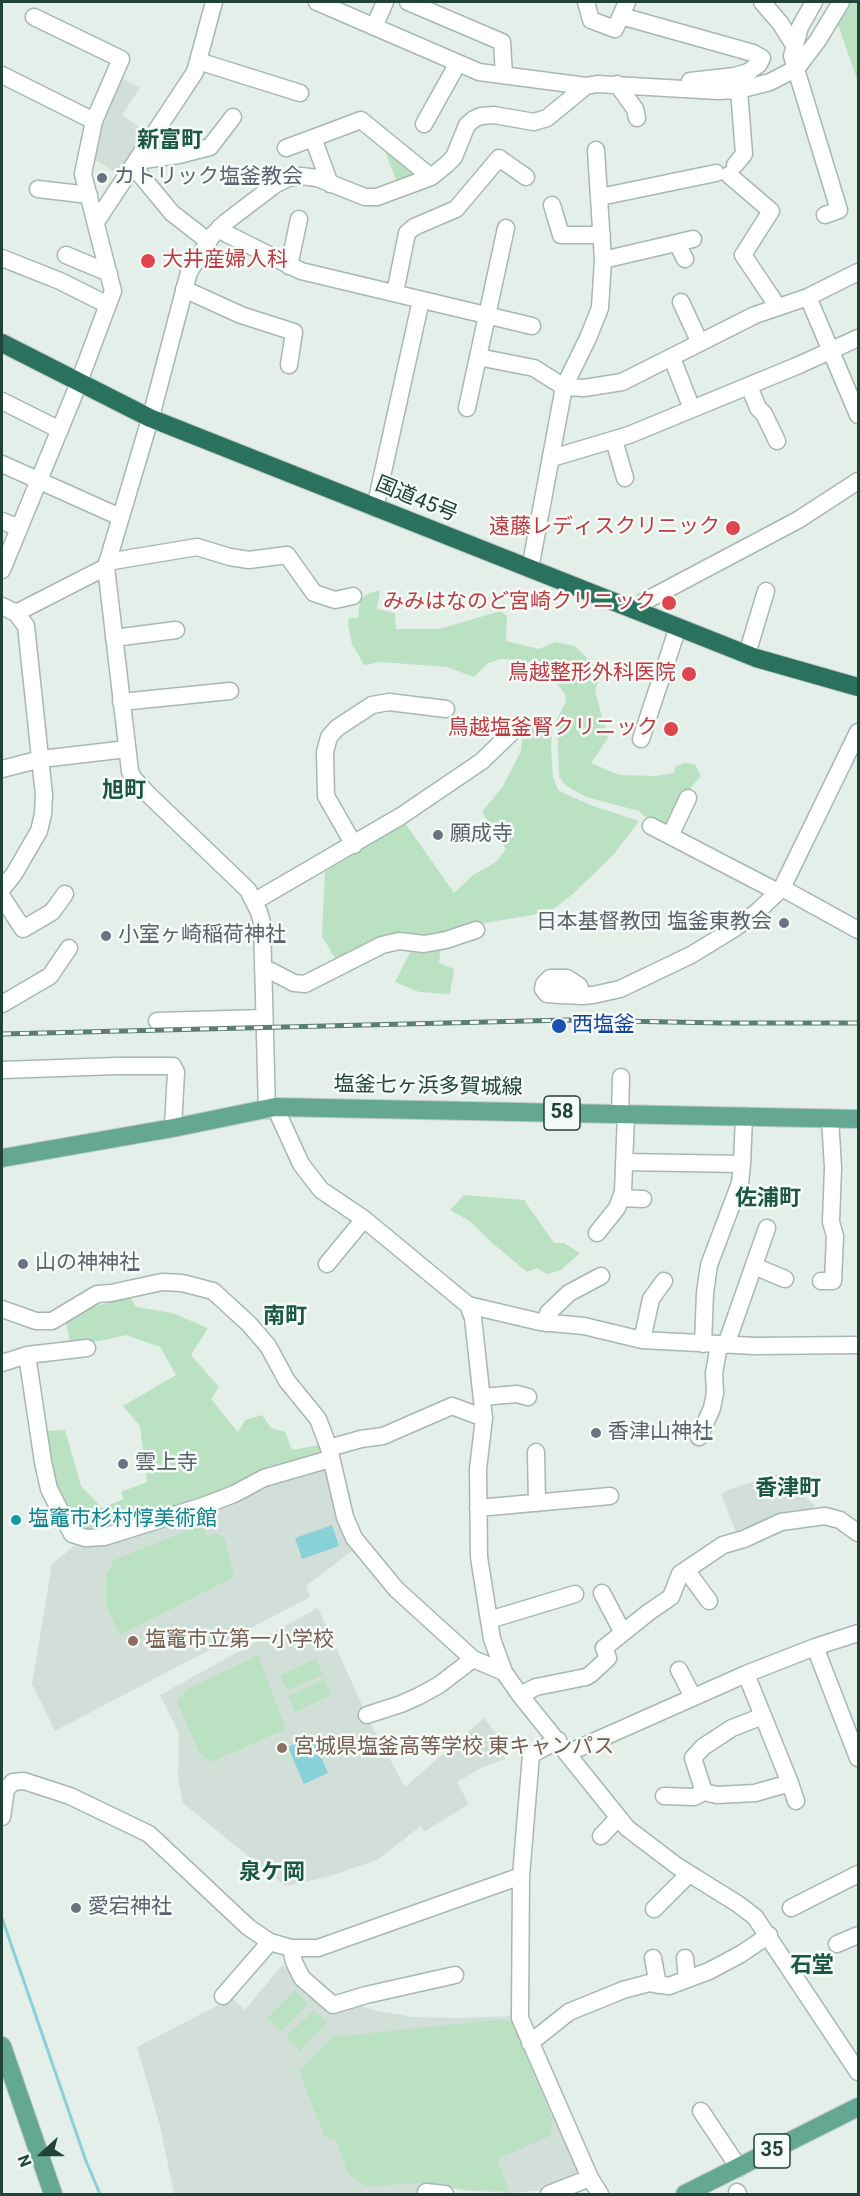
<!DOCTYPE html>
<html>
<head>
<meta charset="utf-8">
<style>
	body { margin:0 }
	#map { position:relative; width:860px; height:2196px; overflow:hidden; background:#e4efe9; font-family:Roboto,sans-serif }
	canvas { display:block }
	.frame { position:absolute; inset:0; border:3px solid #214237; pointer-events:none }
	.north { position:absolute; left:12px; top:2124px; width:60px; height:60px; -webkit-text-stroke:4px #f5fbf7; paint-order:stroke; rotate:249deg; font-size:16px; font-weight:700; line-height:24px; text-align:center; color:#214237 }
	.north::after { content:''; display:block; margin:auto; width:21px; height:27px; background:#214237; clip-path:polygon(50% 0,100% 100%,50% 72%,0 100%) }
</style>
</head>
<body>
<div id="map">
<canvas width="860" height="2196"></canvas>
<div class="frame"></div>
<div class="north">N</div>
</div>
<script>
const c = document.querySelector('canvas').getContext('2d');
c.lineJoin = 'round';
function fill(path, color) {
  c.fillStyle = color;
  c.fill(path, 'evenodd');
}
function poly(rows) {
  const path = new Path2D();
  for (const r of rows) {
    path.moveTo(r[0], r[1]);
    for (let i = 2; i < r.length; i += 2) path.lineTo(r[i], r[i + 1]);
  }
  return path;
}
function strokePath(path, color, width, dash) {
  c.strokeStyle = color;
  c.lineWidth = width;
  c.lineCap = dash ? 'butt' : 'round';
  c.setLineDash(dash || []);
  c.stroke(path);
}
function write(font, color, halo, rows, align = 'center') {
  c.font = font + ' Roboto,"Noto Sans JP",sans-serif';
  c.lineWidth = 5;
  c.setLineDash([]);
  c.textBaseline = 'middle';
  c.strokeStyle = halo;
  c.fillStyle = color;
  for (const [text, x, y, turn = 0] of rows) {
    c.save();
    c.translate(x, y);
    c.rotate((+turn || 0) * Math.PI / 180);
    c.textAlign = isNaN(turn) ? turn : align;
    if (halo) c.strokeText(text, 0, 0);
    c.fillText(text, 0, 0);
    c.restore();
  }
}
fill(poly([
	[117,75,140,88,122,115,149,134,121,176,89,156],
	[323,1468,328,1473,356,1548,306,1586,310,1597,55,1731,32,1684,52,1564,79,1542,264,1484],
	[778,1474,814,1505,808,1515,738,1537,721,1494,727,1490],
	[318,1608,368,1718,405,1787,484,1718,499,1737,505,1759,481,1768,457,1782,469,1804,424,1832,421,1826,377,1860,327,1877,285,1886,183,1803,178,1779,179,1733,160,1695],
	[282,1965,335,2014,353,2002,372,2010,413,2017,459,2018,511,2016,580,2173,543,2190,511,2193,468,2191,428,2186,426,2194,174,2194,160,2126,137,2047,232,1998,245,2010]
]), '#d2dfd8');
fill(poly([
	[848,2,858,2,858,82,837,22],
	[383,146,414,170,412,177,397,182],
	[380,590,377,609,395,613,396,629,439,629,501,611,507,616,506,641,539,649,555,642,575,646,590,661,600,676,595,691,608,738,591,763,619,775,656,776,674,773,675,767,684,763,695,764,701,776,684,795,667,828,648,819,639,811,586,797,565,785,559,777,557,719,566,701,565,694,551,676,521,660,501,659,488,663,474,677,447,667,381,662,364,665,352,644,348,625,349,618,358,618,360,599,370,593],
	[548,717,552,732,551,746,553,778,559,791,593,806,639,821,614,854,574,893,550,912,473,925,337,962,322,936,325,872,405,823,454,893,473,875,496,862,506,849,482,812,503,786,521,751,524,723],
	[413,947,441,947,439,963,454,969,450,994,419,992,395,982],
	[464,1195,524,1200,554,1243,564,1243,580,1253,561,1270,547,1274,537,1268,527,1272,491,1242,471,1222,450,1210],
	[129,1295,136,1307,172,1313,208,1328,191,1355,219,1387,211,1399,238,1432,245,1420,262,1415,271,1428,285,1432,292,1450,324,1444,325,1455,106,1532,83,1532,64,1503,53,1478,46,1431,65,1430,81,1486,102,1508,124,1499,121,1492,147,1482,140,1426,123,1406,176,1375,160,1347,126,1335,100,1341,70,1343,65,1317],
	[204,1524,207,1537,217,1533,225,1539,234,1577,120,1635,106,1606,106,1575,114,1560],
	[258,1655,286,1729,211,1762,200,1754,177,1702,186,1690],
	[316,1659,323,1675,287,1691,280,1675],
	[324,1679,331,1695,295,1712,288,1696],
	[295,1990,308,2004,281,2032,267,2018],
	[314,2010,327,2023,300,2051,286,2037],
	[504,2019,512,2022,553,2121,550,2136,497,2159,509,2191,468,2190,428,2183,365,2186,348,2173,335,2138,329,2140,324,2135,299,2071,332,2037]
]), '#bbe1c3');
fill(poly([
	[332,1525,339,1546,302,1559,295,1538],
	[312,1736,328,1773,304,1784,288,1747]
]), '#88d1d8');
strokePath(poly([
	[2,1918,86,2161,100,2194]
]), '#88d1d8', 3);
const minor = poly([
	[317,2,479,72,586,86],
	[408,2,502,42,504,75],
	[586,2,591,20,615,29,627,2],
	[762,2,780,23,794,45],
	[814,2,800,27,792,56,839,210,825,215],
	[621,16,753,53,762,58,759,64,748,72,735,76,690,81],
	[374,27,385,2],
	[198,61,300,93],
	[2,75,94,121],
	[617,84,635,109,637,118],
	[424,124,458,63],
	[286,148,313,138],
	[136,161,179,155,210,147,233,117],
	[735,165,744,154,739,90],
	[133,166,172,213,208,241],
	[729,175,771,211,743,255,778,307],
	[330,184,313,138,361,120,431,177],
	[38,189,89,195],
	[600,197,716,173],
	[552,205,561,235,602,235],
	[96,222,195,72,214,2],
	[220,227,227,234,301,271,532,326],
	[677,243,685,259],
	[66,255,109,273],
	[2,258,60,281,108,305],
	[603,260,693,239],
	[289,266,299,219],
	[184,289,241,315,294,332,289,365],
	[395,293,407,233,414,227,456,209,499,158,526,177],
	[808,297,858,415],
	[681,302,700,343],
	[478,357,534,368,564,387,584,388,622,382,755,315,808,297,858,272],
	[672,358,692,409],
	[749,386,758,408,764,414,777,441],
	[2,401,60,430],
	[467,408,506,228],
	[614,440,625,478],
	[552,458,629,435,799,365,858,338],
	[2,464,120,517],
	[375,508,421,300],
	[2,521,19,528],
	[107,562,197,547,230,557,249,560,287,555,314,593,335,600,353,596],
	[530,569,564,387,588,338,600,308,603,260,596,150],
	[2,570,76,390,113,291,83,174,94,121,121,59,34,17],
	[2,606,16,613,26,626,44,795,43,814,39,831,14,874,2,889],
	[639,611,645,601,798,520,858,481],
	[16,613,106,567],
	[114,638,176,630],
	[747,654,766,591],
	[121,702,230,691],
	[641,739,678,627],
	[2,769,41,759,127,749],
	[651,826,778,892],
	[670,836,688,798],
	[354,845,326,796,325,752,329,737,337,728,372,705,389,702,446,709],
	[782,888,858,930],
	[2,897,23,929,52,912,65,894],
	[255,901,401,816,482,761,512,732],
	[263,971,271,971,294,983,305,984,382,945,399,941,424,944,446,940,476,930],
	[560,995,547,994,543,989,544,984,550,978,566,978],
	[583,996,579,986,567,978,560,980,557,984,560,995,583,996,593,995,620,989,691,955,732,930,757,912,782,888,858,732],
	[2,1004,50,976,69,948],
	[157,1021,264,1018],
	[2,1070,117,1066,173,1066,176,1072,173,1128],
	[275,1107,301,1164,321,1190,364,1219,468,1305,540,1322,584,1326,642,1340,755,1346,858,1345],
	[267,1110,262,923,259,912,248,890,149,795,133,778,130,771,106,567,153,409,189,272,212,236,226,222,276,184,288,178,301,176,317,178,365,197,377,197,431,177,446,165,454,157,467,125,474,119,481,116,494,115,534,122,547,118,586,86,597,84,718,91,739,90,770,82,797,68,818,40,841,2],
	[620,1114,621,1077],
	[624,1162,742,1164,744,1116],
	[621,1198,643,1199],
	[597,1233,617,1208,623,1192,626,1114],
	[327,1264,364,1219],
	[754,1266,785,1279],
	[821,1281,833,1281,835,1236,831,1222,833,1168,830,1118],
	[468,1305,473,1318,484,1418,478,1469,479,1557,492,1639,504,1672,520,1695,627,1828,677,1866,738,1904,755,1917,858,2072],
	[2,1309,36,1321,52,1321,97,1294,111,1293,162,1282,182,1283,213,1291,249,1324,268,1346,287,1381,318,1419,329,1448,345,1517,354,1538,396,1589,473,1659,504,1672],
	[546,1323,548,1313,569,1293,601,1276],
	[642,1340,651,1299,664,1281],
	[703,1344,705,1293,709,1265,740,1183,742,1164],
	[726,1345,767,1228],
	[27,1355,87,1348],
	[2,1363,27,1355,43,1462,49,1489,72,1534,86,1538,104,1537,203,1506,234,1494,264,1478,330,1459],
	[482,1397,517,1394,528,1397],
	[699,1437,712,1408,715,1393,714,1373,719,1345],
	[329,1448,361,1439,383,1436,452,1406,484,1418],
	[536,1452,537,1503],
	[478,1508,610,1496],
	[687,1571,709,1601],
	[602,1593,623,1633],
	[489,1620,575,1594],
	[815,1647,858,1758],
	[679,1670,693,1697],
	[746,1674,763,1716,790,1783,755,1793,717,1795,704,1792,693,1758,703,1747,732,1728,763,1716],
	[520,1695,536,1687,586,1677,591,1674,608,1658,604,1648,649,1612,671,1597,680,1574,723,1545,744,1539,781,1522,825,1516,840,1520,858,1533],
	[367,1715,401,1704,419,1696,439,1685,473,1659],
	[558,1740,531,1755,521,1876,520,2018,590,2178,600,2194],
	[568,1753,746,1674,815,1647,858,1633],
	[790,1783,796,1801],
	[664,1796,694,1797,704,1792],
	[2,1817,6,1789,13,1782,24,1781,70,1796,149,1834,248,1927,270,1942,291,1948,318,1948,521,1876],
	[601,1836,618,1818],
	[791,1908,858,1874],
	[654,1909,689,1874],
	[837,1944,858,1935],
	[291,1948,294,1962,302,1978,333,2005,366,1995,455,1975],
	[653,1958,658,1985],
	[685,1958,687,1979],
	[223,1996,270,1942],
	[530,2043,569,2012,623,1990,649,1983,669,1986,709,1971,741,1954,769,1935],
	[701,2111,739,2168],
	[426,2192,445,2194],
	[737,2192,738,2194],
	[549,2194,590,2178]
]);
const major = poly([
	[2,1158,173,1128,275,1107,858,1119],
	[2,2046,53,2194],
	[685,2194,858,2107]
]);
const highway = poly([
	[2,343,150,418,756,658,858,687]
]);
strokePath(minor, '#a6b8b0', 19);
strokePath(major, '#c1cac7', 20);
strokePath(highway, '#c1cac7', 20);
strokePath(minor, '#fff', 16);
strokePath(major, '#65a892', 18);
strokePath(highway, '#2a715e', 18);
const rail = poly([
	[2,1034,567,1020,721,1023,858,1023]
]);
strokePath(rail, '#5c7e72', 5);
strokePath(rail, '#f5fbf7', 3, [9]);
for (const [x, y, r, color] of [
	[102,178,6,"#6b7280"],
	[148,261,8,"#e0444e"],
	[733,528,8,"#e0444e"],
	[669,603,8,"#e0444e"],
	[689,674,8,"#e0444e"],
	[671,729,8,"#e0444e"],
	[438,835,6,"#6b7280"],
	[784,923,6,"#6b7280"],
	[106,936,6,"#6b7280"],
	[559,1026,8,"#1a4fb4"],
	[23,1264,6,"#6b7280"],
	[596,1433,6,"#6b7280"],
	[123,1464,6,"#6b7280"],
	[16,1520,6,"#0f9aa8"],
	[133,1641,6,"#8d6e63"],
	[282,1748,6,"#8d6e63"],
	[76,1908,6,"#6b7280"]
]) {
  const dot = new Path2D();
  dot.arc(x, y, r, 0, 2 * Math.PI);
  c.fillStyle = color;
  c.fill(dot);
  strokePath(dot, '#f5fbf7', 2);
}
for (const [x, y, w] of [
	[562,1113,36],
	[772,2151,36]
]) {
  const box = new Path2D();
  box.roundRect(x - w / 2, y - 17, w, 34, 4.5);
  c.fillStyle = '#f5fbf7';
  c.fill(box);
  strokePath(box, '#214237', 1.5);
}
write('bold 20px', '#214237', null, [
	["58",562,1113],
	["35",772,2151]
]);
write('21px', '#5b616d', '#f5fbf7', [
	["カトリック塩釜教会",114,178],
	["願成寺",450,835],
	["日本基督教団 塩釜東教会",772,923,"right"],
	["小室ヶ崎稲荷神社",118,936],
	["山の神神社",35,1264],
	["香津山神社",608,1433],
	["雲上寺",135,1464],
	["愛宕神社",88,1908]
], 'left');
write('21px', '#be3a42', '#f5fbf7', [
	["大井産婦人科",162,261,"left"],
	["遠藤レディスクリニック",720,528],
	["みみはなのど宮崎クリニック",656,603],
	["鳥越整形外科医院",676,674],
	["鳥越塩釜腎クリニック",658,729]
], 'right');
write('21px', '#214237', '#f5fbf7', [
	["国道45号",416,500,22],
	["塩釜七ヶ浜多賀城線",428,1087,1]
]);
write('21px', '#164399', '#f5fbf7', [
	["西塩釜",572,1026]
], 'left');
write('21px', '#0d838f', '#f5fbf7', [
	["塩竈市杉村惇美術館",28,1520]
], 'left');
write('21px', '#785e54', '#f5fbf7', [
	["塩竈市立第一小学校",145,1641],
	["宮城県塩釜高等学校 東キャンパス",294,1748]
], 'left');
write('bold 22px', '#1b5744', '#f5fbf7', [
	["新富町",170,141],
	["旭町",124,791],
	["佐浦町",768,1199],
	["南町",285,1317],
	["香津町",788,1489],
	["泉ケ岡",272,1873],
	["石堂",812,1966]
]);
</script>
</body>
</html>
